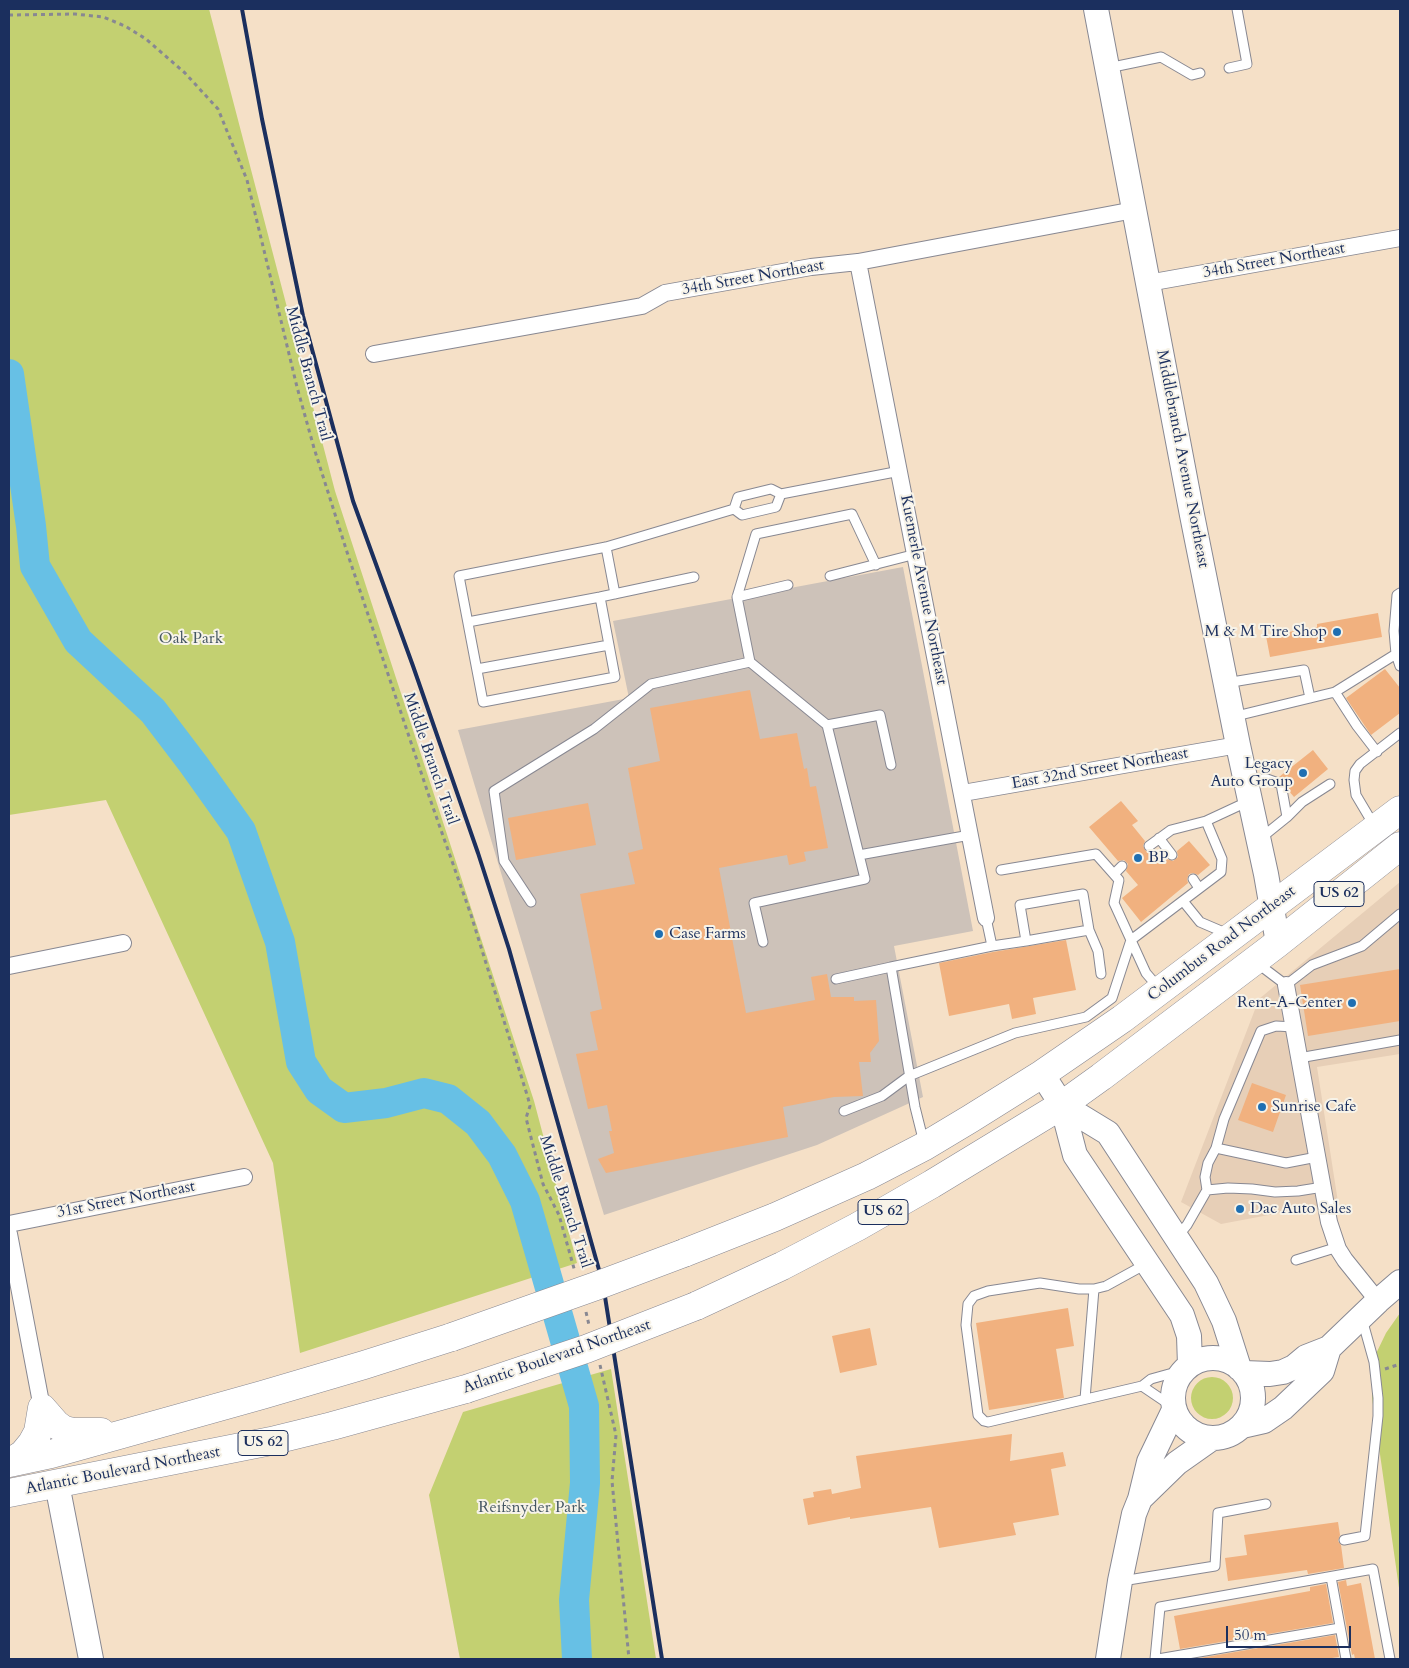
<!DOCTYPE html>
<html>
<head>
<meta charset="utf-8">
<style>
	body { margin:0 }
	#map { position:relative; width:1409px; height:1668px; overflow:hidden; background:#f5e0c7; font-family:Cardo,serif }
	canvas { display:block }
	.frame { position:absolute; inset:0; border:10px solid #1b2f5e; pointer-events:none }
	.scale { position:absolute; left:1226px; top:1626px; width:125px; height:22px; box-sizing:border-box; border:2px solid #1b2f5e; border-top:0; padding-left:6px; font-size:15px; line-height:18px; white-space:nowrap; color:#1b2f5e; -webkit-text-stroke:4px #f7f3e8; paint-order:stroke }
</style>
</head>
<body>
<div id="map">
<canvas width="1409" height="1668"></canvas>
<div class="frame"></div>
<div class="scale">50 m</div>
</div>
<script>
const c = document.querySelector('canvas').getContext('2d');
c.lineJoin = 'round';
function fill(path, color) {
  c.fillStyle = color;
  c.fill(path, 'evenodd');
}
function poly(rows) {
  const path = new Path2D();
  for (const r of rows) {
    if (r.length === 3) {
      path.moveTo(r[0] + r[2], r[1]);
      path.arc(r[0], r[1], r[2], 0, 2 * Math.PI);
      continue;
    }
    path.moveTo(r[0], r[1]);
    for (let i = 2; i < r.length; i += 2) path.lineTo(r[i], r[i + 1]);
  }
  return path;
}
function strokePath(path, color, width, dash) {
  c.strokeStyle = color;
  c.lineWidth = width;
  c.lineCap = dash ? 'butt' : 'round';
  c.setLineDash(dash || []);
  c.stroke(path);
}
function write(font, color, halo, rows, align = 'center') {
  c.font = font + ' Cardo,serif';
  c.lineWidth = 4;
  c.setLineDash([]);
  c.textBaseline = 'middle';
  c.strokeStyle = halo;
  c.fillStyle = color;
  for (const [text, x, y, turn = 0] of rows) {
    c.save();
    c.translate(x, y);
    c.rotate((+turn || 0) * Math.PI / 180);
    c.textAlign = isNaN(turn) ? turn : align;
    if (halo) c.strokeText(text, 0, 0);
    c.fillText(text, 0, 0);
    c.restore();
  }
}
fill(poly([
	[1400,882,1400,1054,1317,1067,1338,1202,1221,1224,1181,1202,1259,999]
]), '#e7cfb7');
fill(poly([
	[903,567,973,931,894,946,923,1097,817,1145,604,1215,458,730,629,698,613,621]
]), '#cdc2b9');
fill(poly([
	[9,9,209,9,335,491,534,1101,577,1263,300,1353,273,1163,106,800,9,815],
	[1400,1313,1400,1595,1372,1398,1372,1362,1386,1333],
	[611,1369,656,1659,460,1659,429,1495,463,1412],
	[1212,1398,21]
]), '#c3d071');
strokePath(poly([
	[9,374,31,526,35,566,78,641,153,711,194,765,241,831,280,942,301,1062,319,1090,344,1108,386,1103,424,1093,448,1099,478,1123,502,1155,525,1201,584,1406,585,1483,574,1600,577,1659]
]), '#67c0e5', 30);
fill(poly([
	[1378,613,1382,637,1270,657,1266,636,1317,627,1317,624],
	[1385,669,1400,688,1400,713,1371,735,1346,698],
	[750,690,760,739,797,733,804,769,807,768,810,787,816,786,828,848,804,852,806,861,789,865,787,855,719,868,746,1013,815,1000,811,977,827,974,831,997,854,997,854,1001,876,1000,879,1041,870,1053,871,1062,859,1062,863,1096,834,1097,783,1107,788,1137,606,1173,598,1159,614,1153,609,1131,612,1131,607,1105,588,1109,576,1054,598,1050,590,1012,602,1009,580,894,635,884,628,853,643,849,628,768,660,761,650,708],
	[1313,750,1328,769,1294,797,1288,790,1286,780,1279,777],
	[1121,801,1138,821,1132,825,1145,841,1143,846,1146,851,1153,851,1163,862,1167,859,1173,861,1178,857,1177,851,1189,841,1210,865,1198,875,1193,873,1189,874,1187,879,1188,883,1141,922,1122,898,1138,885,1126,871,1128,864,1124,860,1118,861,1089,827],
	[588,803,596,845,516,860,508,818],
	[1066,940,1076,990,1033,998,1036,1014,1012,1019,1009,1004,949,1016,939,963,993,952],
	[1400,969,1400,1021,1308,1036,1300,985],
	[1252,1083,1286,1095,1273,1132,1238,1120],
	[1068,1308,1074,1346,1056,1349,1064,1398,989,1410,976,1323],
	[870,1328,877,1365,840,1373,832,1336],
	[1012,1434,1010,1461,1063,1452,1066,1466,1051,1469,1059,1515,1013,1523,1016,1535,939,1548,931,1507,850,1519,850,1517,808,1525,803,1499,814,1497,813,1492,831,1489,832,1494,861,1488,856,1456],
	[1338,1522,1340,1535,1338,1541,1341,1545,1344,1568,1308,1574,1307,1570,1228,1581,1225,1558,1247,1555,1244,1535],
	[1346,1580,1347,1586,1361,1583,1375,1659,1355,1659,1354,1654,1352,1655,1338,1582],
	[1326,1584,1333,1623,1180,1649,1174,1616,1310,1591,1310,1587],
	[1335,1635,1339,1657,1325,1659,1194,1659]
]), '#f1b17f');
const lane = poly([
	[1108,68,1161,57,1192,75,1200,73],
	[1229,68,1247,64,1237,9],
	[734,509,738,497,771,489,781,494,900,471],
	[734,509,742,515,776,507,781,494],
	[606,547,615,594],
	[830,576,916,554],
	[1400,593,1397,595,1394,631,1396,654,1400,666],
	[600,597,615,677,483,702,459,576,606,547,734,509],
	[737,597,756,534,852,514,876,565],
	[468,622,600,597,694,577],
	[477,669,609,645],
	[1226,683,1304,670,1310,698],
	[1335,692,1357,726,1377,752],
	[1232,717,1335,692,1396,654],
	[827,725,880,715,891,765],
	[1246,779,1267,779,1281,784,1287,817],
	[1375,827,1356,795,1354,780,1355,771,1360,764,1400,733],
	[1159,838,1172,855],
	[1261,838,1287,817,1302,802,1330,784],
	[1149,846,1171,830,1206,821],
	[859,855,970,835],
	[1001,870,1096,854,1119,880,1114,903,1146,973,1158,987],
	[1114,874,1122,866],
	[1193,879,1199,888],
	[1183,901,1200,922,1228,934],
	[531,902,504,861,494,791,594,729,651,684,750,662],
	[1089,930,1098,951,1101,974],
	[763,942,754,903,865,879,827,725,750,662,737,597,788,585],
	[992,946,1026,941,1089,930,1083,894,1020,905,1026,941],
	[1257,963,1286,985,1312,965,1362,946,1400,914],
	[836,979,891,967],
	[1294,1027,1276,1026,1261,1031,1224,1119,1216,1148,1286,1163,1317,1157],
	[1299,1058,1400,1040],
	[844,1111,882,1096,909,1076,1015,1033,1086,1017,1112,998,1131,940,1221,872,1222,859,1206,821,1249,801],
	[924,1143,915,1107,891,967,992,946,986,918],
	[1207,1190,1205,1177,1208,1163,1216,1148],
	[1177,1237,1187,1225,1207,1190,1228,1188,1252,1189,1275,1192,1298,1191,1323,1187],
	[1296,1260,1338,1247],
	[1146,1264,1106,1286,1094,1289,1079,1289,1040,1283,988,1291,974,1296,968,1304,966,1325,978,1415,984,1421,988,1422,1142,1386,1151,1379,1169,1374,1179,1375],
	[1142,1386,1173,1407],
	[1085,1399,1094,1289],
	[1344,1540,1365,1536,1378,1416,1378,1398,1374,1362,1362,1319],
	[1331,1577,1346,1659],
	[1122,1581,1215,1566,1218,1513,1266,1504],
	[1155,1659,1160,1607,1373,1569,1390,1659],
	[1158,1659,1340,1628]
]);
const street = poly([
	[858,262,986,918],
	[1148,283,1400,238],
	[374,354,642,306,665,293,811,267,858,262,1134,210],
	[963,793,1238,745],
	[9,966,123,943],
	[1286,985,1329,1222,1338,1249,1345,1260,1378,1301],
	[9,1224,244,1177],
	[9,1234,42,1408]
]);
const secondary = poly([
	[1096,9,1192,515,1238,745,1266,874,1278,943],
	[1042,1074,1062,1105,1075,1155,1182,1315,1189,1336,1190,1365],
	[1062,1105,1108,1133,1206,1283,1224,1321,1239,1368],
	[1213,1398,40],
	[1244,1373,1270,1374,1283,1372,1294,1367,1306,1357,1329,1348,1378,1301,1400,1282],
	[1242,1426,1264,1421,1283,1408,1322,1371,1329,1348],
	[57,1484,91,1659],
	[1140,1499,1177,1463,1211,1439],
	[1108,1659,1120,1581,1134,1514,1140,1499,1149,1462,1174,1410]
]);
const highway = poly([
	[684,1253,775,1217,867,1176,925,1146,970,1119,1042,1074,1122,1019,1400,810],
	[696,1306,782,1266,857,1227,932,1184,1062,1105,1101,1077,1278,943,1400,846],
	[42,1408,56,1424,64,1430,73,1432,101,1432],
	[9,1463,51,1454,262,1395,364,1365,452,1337],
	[9,1463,23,1454,32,1443,38,1432,42,1408],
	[9,1493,271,1441,332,1426,466,1389]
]);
strokePath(lane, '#888892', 11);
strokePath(street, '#888892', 18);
strokePath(secondary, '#888892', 26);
strokePath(highway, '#888892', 29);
strokePath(poly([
	[9,15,75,14,103,17,125,26,146,39,185,73,218,109,247,180,297,387,314,448,347,552,430,799,471,915,528,1098,530,1106,526,1118,543,1184,559,1215,575,1272],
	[586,1312,589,1325],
	[600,1365,616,1435,612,1481,629,1659],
	[1385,1369,1400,1364]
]), '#888892', 3, [4, 4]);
strokePath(lane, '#fff', 9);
strokePath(street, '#fff', 16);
strokePath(secondary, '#fff', 24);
strokePath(highway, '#fff', 28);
strokePath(poly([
	[242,9,262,119,303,316,353,501,413,666,478,853,509,949,603,1284,662,1659]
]), '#1b2f5e', 4);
const highwayBridge = poly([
	[452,1337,596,1286,684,1253],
	[466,1389,586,1349,696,1306]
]);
strokePath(highwayBridge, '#888892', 29, []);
strokePath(highwayBridge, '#fff', 28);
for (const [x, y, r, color] of [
	[1337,632,5,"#1f6fb2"],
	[1303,773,5,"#1f6fb2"],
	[1138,858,5,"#1f6fb2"],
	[659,934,5,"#1f6fb2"],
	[1352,1003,5,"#1f6fb2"],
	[1262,1107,5,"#1f6fb2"],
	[1240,1209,5,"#1f6fb2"]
]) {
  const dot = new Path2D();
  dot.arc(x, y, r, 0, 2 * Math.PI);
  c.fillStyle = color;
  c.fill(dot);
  strokePath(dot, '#f7f3e8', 2);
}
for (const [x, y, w] of [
	[1339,894,50],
	[883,1212,50],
	[263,1443,50]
]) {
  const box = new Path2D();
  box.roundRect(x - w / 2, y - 12.5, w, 25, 4);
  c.fillStyle = '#f7f3e8';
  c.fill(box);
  strokePath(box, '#1b2f5e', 1);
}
write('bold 15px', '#1b2f5e', null, [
	["US 62",1339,894],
	["US 62",883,1212],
	["US 62",263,1443]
]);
write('16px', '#1b2f5e', '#f7f3e8', [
	["34th Street Northeast",1274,261,-10],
	["34th Street Northeast",753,278,-10],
	["Middle Branch Trail",308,374,75],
	["Middlebranch Avenue Northeast",1182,459,79],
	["Kuemerle Avenue Northeast",923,590,79],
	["Middle Branch Trail",430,759,71],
	["East 32nd Street Northeast",1100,769,-10],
	["Columbus Road Northeast",1222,944,-37],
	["31st Street Northeast",126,1200,-11],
	["Middle Branch Trail",565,1202,72],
	["Atlantic Boulevard Northeast",557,1357,-19],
	["Atlantic Boulevard Northeast",123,1471,-11]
]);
write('16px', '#1b2f5e', '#f7f3e8', [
	["M & M Tire Shop",1327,632,"right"],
	["Legacy",1293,764,"right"],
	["Auto Group",1293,782,"right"],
	["BP",1148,858],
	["Case Farms",669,934],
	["Rent-A-Center",1342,1003,"right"],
	["Sunrise Cafe",1272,1107],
	["Dac Auto Sales",1250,1209]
], 'left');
write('16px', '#455763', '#f7f3e8', [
	["Oak Park",191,639],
	["Reifsnyder Park",532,1508]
]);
</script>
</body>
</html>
